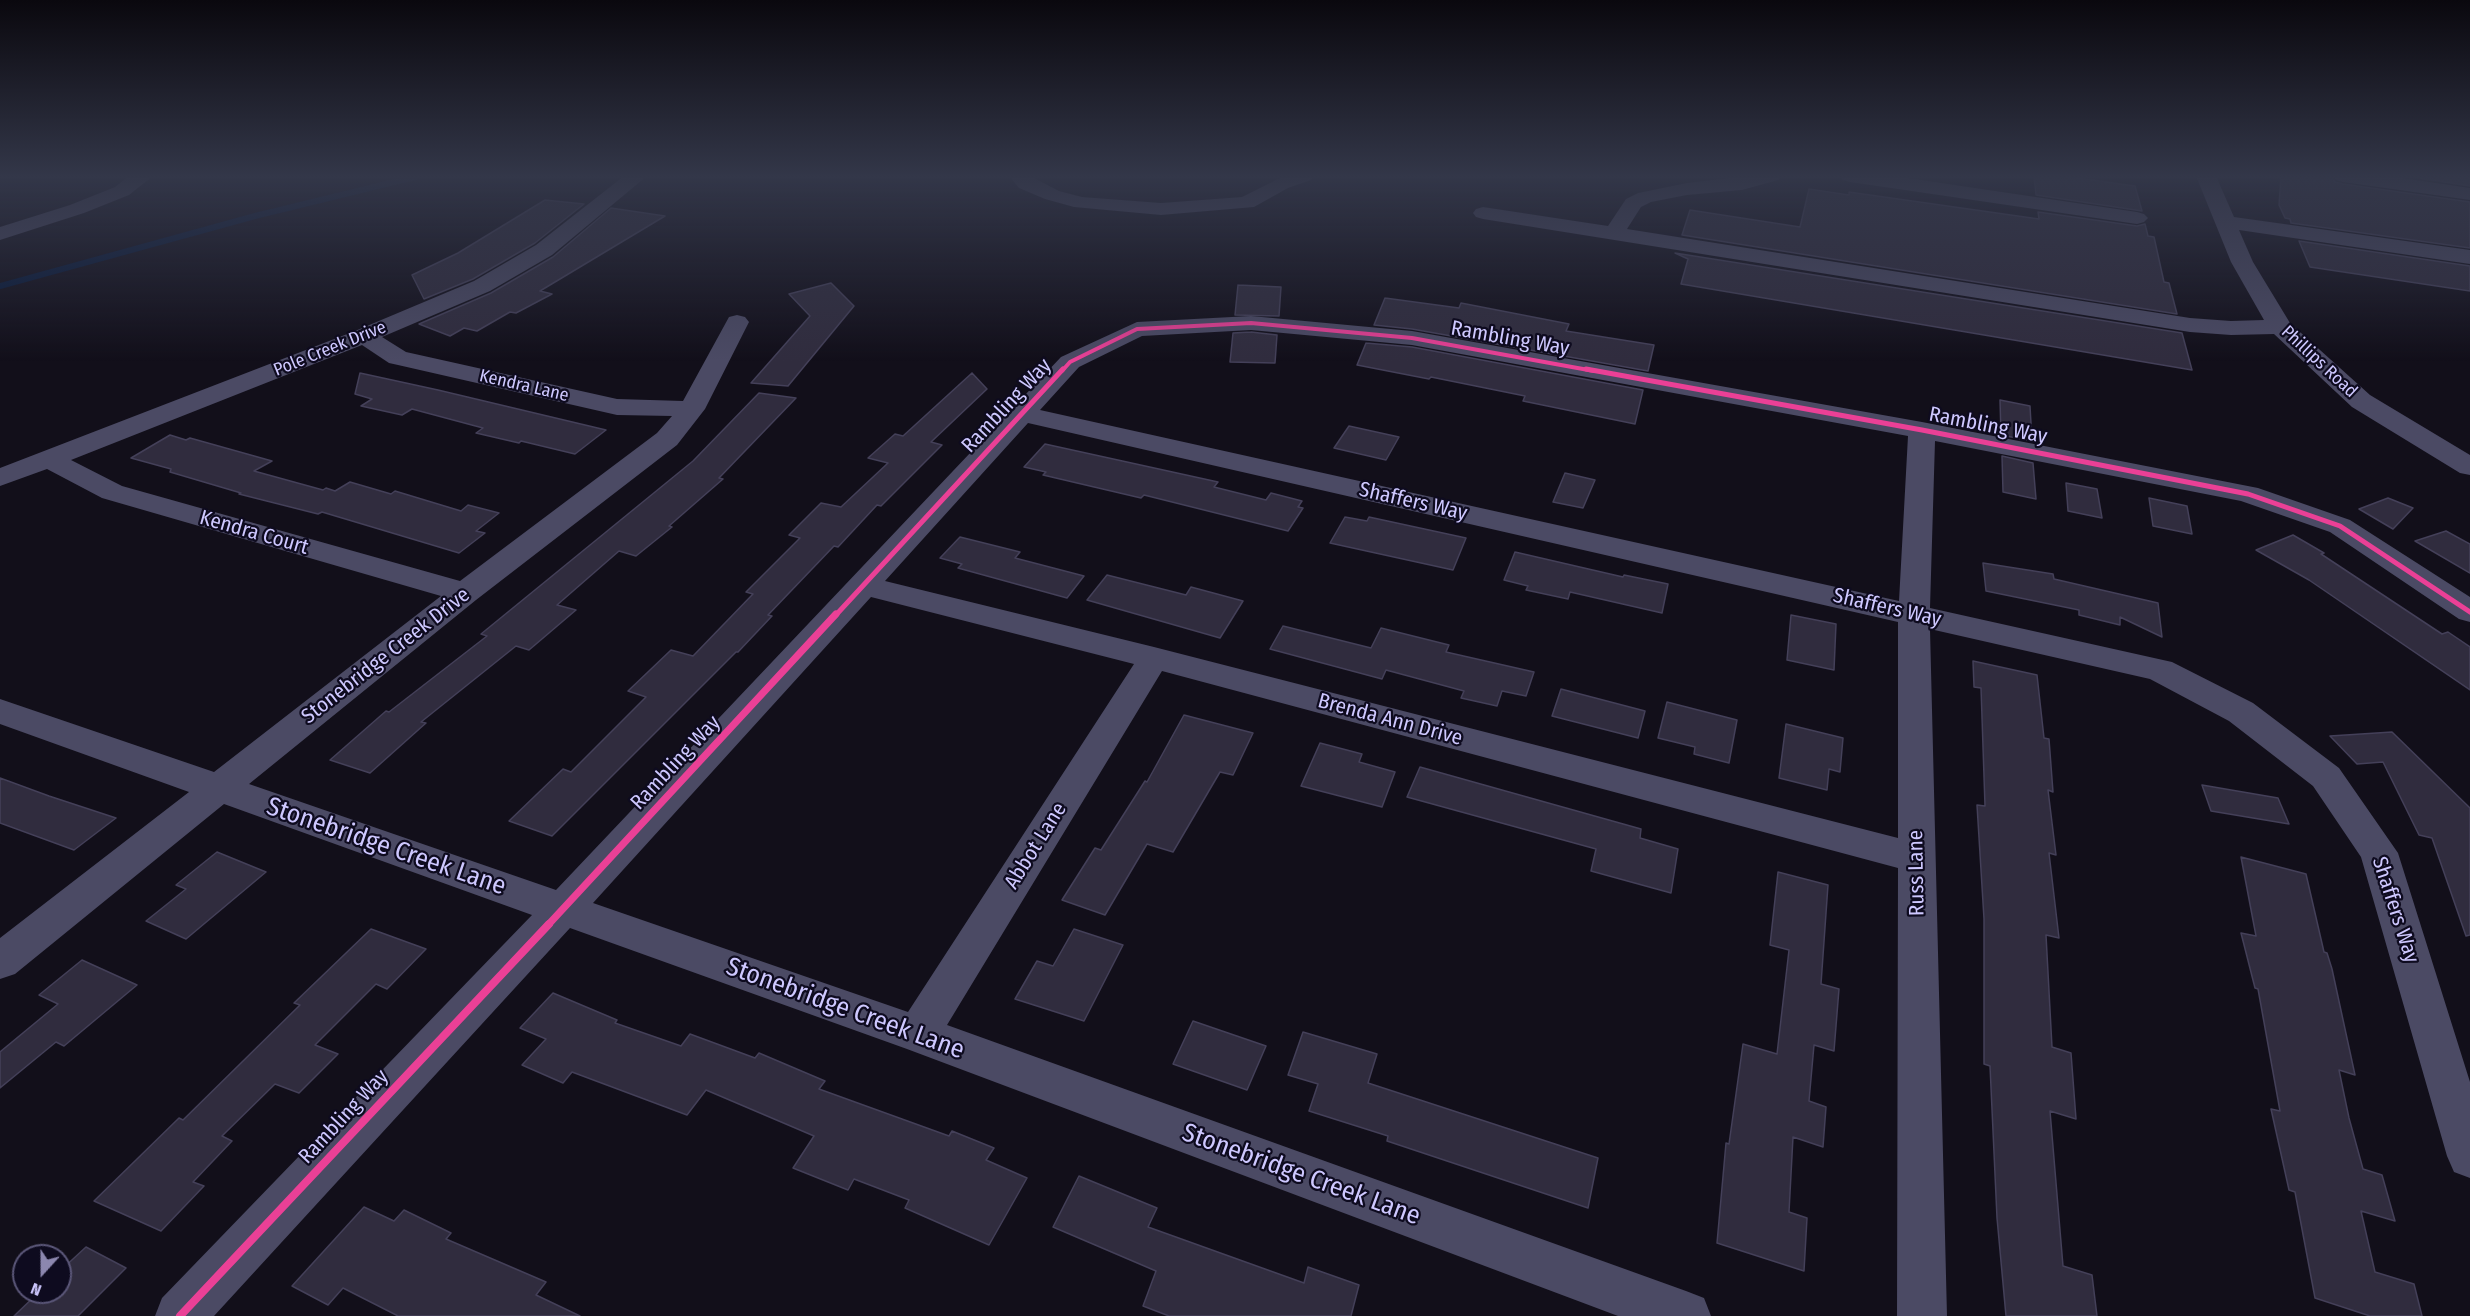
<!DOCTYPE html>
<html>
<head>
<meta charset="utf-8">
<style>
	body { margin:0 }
	#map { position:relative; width:2470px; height:1316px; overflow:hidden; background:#120f1a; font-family:"Fira Sans Condensed",sans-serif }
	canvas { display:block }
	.north { position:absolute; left:12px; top:1244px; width:60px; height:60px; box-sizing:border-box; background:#0e0b1f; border:2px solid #5b5779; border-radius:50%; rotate:201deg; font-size:16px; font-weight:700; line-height:24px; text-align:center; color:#cec8ff }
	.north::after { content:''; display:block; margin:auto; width:21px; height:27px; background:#8c87af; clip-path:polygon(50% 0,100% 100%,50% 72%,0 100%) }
</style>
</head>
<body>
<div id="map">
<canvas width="2470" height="1316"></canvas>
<div class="north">N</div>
</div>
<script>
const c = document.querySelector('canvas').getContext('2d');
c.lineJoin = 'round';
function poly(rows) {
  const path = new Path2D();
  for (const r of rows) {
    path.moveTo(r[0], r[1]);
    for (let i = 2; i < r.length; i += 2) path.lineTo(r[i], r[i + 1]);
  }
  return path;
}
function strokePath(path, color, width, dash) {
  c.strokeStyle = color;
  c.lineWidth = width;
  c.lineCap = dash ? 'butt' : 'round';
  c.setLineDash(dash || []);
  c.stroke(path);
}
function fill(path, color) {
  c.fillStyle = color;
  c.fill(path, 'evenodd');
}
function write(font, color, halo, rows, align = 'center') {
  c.font = font + ' "Fira Sans Condensed",sans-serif';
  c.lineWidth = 4.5;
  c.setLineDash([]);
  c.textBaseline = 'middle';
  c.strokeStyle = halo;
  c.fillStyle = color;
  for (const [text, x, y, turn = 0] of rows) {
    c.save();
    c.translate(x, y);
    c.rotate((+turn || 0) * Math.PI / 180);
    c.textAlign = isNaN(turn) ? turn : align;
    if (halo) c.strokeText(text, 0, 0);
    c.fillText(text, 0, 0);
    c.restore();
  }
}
strokePath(poly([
	[0,286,255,216,419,176]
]), '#07193a', 6);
const building = poly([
	[2034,176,2063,176,2135,186,2142,211,2036,195,2034,176],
	[2281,176,2331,176,2335,182,2343,184,2470,202,2470,248,2291,223,2290,219,2285,218,2279,205,2281,176],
	[2406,176,2470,176,2470,186,2406,176],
	[1809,189,1849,195,1849,192,2039,219,2038,212,2137,226,2145,224,2148,236,2154,237,2164,282,2169,283,2177,314,1682,235,1690,210,1800,227,1809,189],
	[545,200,584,204,535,243,473,279,424,299,412,275,458,253,545,200],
	[611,208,665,216,540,291,552,294,516,313,510,312,477,331,464,328,450,336,419,324,491,293,553,257,611,208],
	[2299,241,2470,266,2470,291,2310,267,2299,241],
	[1675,253,2182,333,2192,370,1681,284,1688,259,1675,253],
	[831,283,854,306,788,386,751,383,810,316,789,294,831,283],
	[1238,285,1281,287,1279,316,1235,315,1238,285],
	[1385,298,1459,308,1461,303,1569,324,1566,331,1654,345,1648,371,1412,329,1374,325,1385,298],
	[1251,332,1277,335,1275,363,1230,362,1233,333,1251,332],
	[1366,343,1412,347,1643,390,1635,424,1523,401,1525,396,1431,377,1429,379,1357,365,1366,343],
	[360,373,438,390,606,430,575,454,521,441,519,443,476,433,483,428,412,409,402,415,361,406,372,399,355,394,360,373],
	[972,373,987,389,931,442,942,445,881,506,877,505,838,547,834,546,768,615,772,616,738,652,736,652,552,836,509,821,563,769,571,772,646,697,628,691,671,650,693,656,753,594,746,592,800,538,789,535,821,503,841,507,888,463,868,458,895,434,903,436,972,373],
	[759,393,796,398,719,478,723,479,669,526,672,527,636,556,619,551,557,605,576,610,529,650,516,646,421,722,426,723,370,773,330,760,386,711,389,712,487,636,481,634,693,461,759,393],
	[2000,400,2030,406,2032,441,2001,435,2000,400],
	[1349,426,1399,437,1386,460,1334,448,1349,426],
	[170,435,186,440,190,438,272,461,254,471,323,490,326,488,335,491,350,482,391,494,395,491,461,511,468,505,499,513,476,531,485,533,459,553,322,512,318,514,239,494,241,493,170,472,171,469,131,458,170,435],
	[1045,444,1218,482,1214,487,1266,500,1271,493,1302,501,1298,507,1303,508,1288,531,1144,495,1141,498,1043,475,1046,472,1024,467,1045,444],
	[2002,456,2033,463,2036,499,2003,492,2002,456],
	[1565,473,1595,480,1583,508,1553,502,1565,473],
	[2066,483,2097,489,2102,518,2068,511,2066,483],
	[2149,498,2187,506,2192,534,2153,526,2149,498],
	[2388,498,2413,508,2393,529,2359,509,2388,498],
	[1345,517,1367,521,1369,517,1466,538,1453,570,1330,543,1345,517],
	[2446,531,2470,544,2470,573,2415,541,2446,531],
	[2293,535,2324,553,2321,554,2442,634,2448,632,2470,647,2470,690,2309,580,2256,550,2293,535],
	[960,537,1020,552,1015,558,1084,576,1067,598,958,568,962,564,940,558,960,537],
	[1515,552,1623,577,1624,575,1668,584,1662,613,1570,592,1568,599,1526,590,1528,586,1504,580,1515,552],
	[1983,563,2053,574,2054,579,2158,603,2162,637,2120,617,2120,625,2079,615,2079,610,1986,591,1983,563],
	[1107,575,1186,595,1191,587,1243,601,1220,638,1087,600,1107,575],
	[1791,615,1836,624,1834,670,1787,660,1791,615],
	[1283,626,1371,648,1381,628,1449,645,1446,652,1534,672,1526,696,1502,691,1497,706,1461,698,1464,691,1386,670,1382,679,1270,649,1283,626],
	[1973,661,2037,675,2044,738,2049,739,2053,792,2048,790,2056,855,2049,853,2059,938,2046,935,2052,1047,2071,1053,2076,1119,2050,1111,2063,1266,2092,1275,2097,1316,2006,1316,1997,1218,1990,1066,1984,1064,1984,919,1977,805,1985,806,1981,688,1974,687,1973,661],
	[1561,689,1645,711,1638,738,1552,716,1561,689],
	[1667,702,1737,720,1729,763,1694,754,1695,747,1658,738,1667,702],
	[1184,715,1253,733,1233,775,1220,772,1173,852,1147,844,1105,915,1062,900,1095,848,1101,850,1145,781,1147,782,1184,715],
	[1786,724,1843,738,1840,772,1829,769,1827,790,1779,778,1786,724],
	[2392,732,2470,808,2470,935,2466,936,2432,838,2419,835,2383,762,2357,764,2330,736,2392,732],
	[1320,743,1362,754,1359,762,1395,772,1382,807,1301,786,1320,743],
	[1420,767,1641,829,1640,838,1678,849,1671,893,1591,871,1596,849,1407,797,1420,767],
	[0,778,49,796,116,818,74,850,0,823,0,778],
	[2202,785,2278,798,2289,824,2211,811,2202,785],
	[217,852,266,872,186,939,146,921,186,889,176,885,217,852],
	[2241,857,2306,874,2324,952,2327,953,2332,969,2355,1075,2339,1070,2349,1118,2363,1169,2382,1175,2395,1221,2361,1211,2375,1272,2414,1284,2422,1316,2370,1316,2315,1298,2295,1192,2289,1190,2271,1109,2280,1111,2258,989,2255,988,2241,933,2256,936,2241,857],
	[1778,872,1828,885,1821,984,1839,989,1834,1051,1814,1045,1809,1101,1826,1107,1823,1147,1793,1137,1789,1212,1807,1218,1804,1271,1717,1243,1726,1143,1729,1144,1743,1044,1777,1054,1789,950,1770,945,1778,872],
	[371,929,426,949,387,989,376,984,315,1045,338,1054,299,1093,275,1084,222,1136,232,1141,193,1182,204,1186,161,1231,94,1201,179,1118,183,1120,300,1005,294,1003,371,929],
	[1074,929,1123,945,1084,1021,1015,999,1037,961,1053,966,1074,929],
	[82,960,137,985,64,1046,56,1042,0,1088,0,1052,58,1004,39,995,82,960],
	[553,993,617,1020,615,1023,681,1046,690,1034,755,1058,759,1053,825,1081,819,1089,949,1136,952,1131,994,1148,986,1160,1027,1178,989,1245,905,1208,909,1200,854,1179,848,1190,793,1168,814,1136,706,1090,687,1115,572,1072,563,1083,522,1065,546,1039,520,1028,553,993],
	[1193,1021,1266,1046,1247,1090,1173,1064,1193,1021],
	[1303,1032,1377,1054,1368,1083,1598,1158,1588,1208,1387,1141,1388,1136,1309,1111,1318,1084,1288,1075,1303,1032],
	[1079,1176,1157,1208,1148,1227,1304,1283,1308,1267,1359,1285,1351,1316,1169,1316,1143,1306,1156,1271,1053,1227,1079,1176],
	[364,1207,394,1221,404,1210,451,1233,446,1239,546,1282,536,1295,580,1316,398,1316,343,1288,328,1305,292,1286,364,1207],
	[86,1247,126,1268,78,1316,14,1316,39,1292,60,1292,60,1271,86,1247]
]);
fill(building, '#302c3e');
strokePath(building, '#444059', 1.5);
fill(poly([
	[129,176,153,176,129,195,84,213,0,240,0,227,70,205,115,187,129,176],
	[624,176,647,176,552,255,490,291,382,337,406,352,617,399,683,401,729,317,737,315,745,317,749,322,705,409,677,445,476,600,249,784,556,890,1061,357,1137,322,1251,316,1412,331,1922,422,2258,488,2350,520,2470,597,2470,622,2459,619,2330,532,2241,501,1935,441,1930,608,2172,662,2253,703,2339,768,2398,853,2470,1082,2470,1178,2454,1172,2447,1156,2361,857,2313,786,2229,721,2150,679,1930,629,1947,1316,1897,1316,1898,868,1162,671,947,1025,1686,1291,1704,1298,1711,1316,1618,1316,907,1049,570,928,214,1316,155,1316,162,1298,532,915,224,804,15,974,0,979,0,938,189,792,0,724,0,699,214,772,441,596,102,498,47,469,0,486,0,468,355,331,474,281,536,245,624,176],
	[1251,330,1412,345,1908,436,1899,601,1040,410,1079,367,1142,336,1251,330],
	[362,345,389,363,398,365,617,415,672,416,657,433,460,581,122,486,71,460,362,345],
	[1028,423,1898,622,1898,838,1154,647,885,581,1028,423],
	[871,597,1134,664,908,1012,593,903,871,597],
	[1009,176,1030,176,1059,191,1082,197,1161,203,1242,197,1284,176,1314,176,1311,180,1288,188,1254,207,1161,215,1074,207,1045,199,1019,188,1009,176],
	[1747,176,1781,176,1778,180,1742,190,1687,195,1651,202,1641,207,1627,229,2190,318,2231,321,2264,320,2231,262,2196,176,2216,176,2234,217,2470,250,2470,264,2239,230,2253,262,2290,323,2370,395,2470,455,2470,475,2460,473,2352,407,2274,334,2231,335,2190,332,1483,219,1476,217,1473,213,1476,209,1483,207,1608,226,1626,199,1638,193,1687,183,1747,176],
	[1840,176,1894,176,2137,212,2144,214,2148,218,2144,222,2137,224,1850,182,1843,180,1840,176],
	[2333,176,2388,176,2470,188,2470,200,2343,182,2336,180,2333,176]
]), '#4b4a64');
strokePath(poly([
	[1062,371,1070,362,1137,329,1251,323,1412,338,1594,371]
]), '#ea4096', 4);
strokePath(poly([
	[1586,369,1922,430,2248,494,2340,526,2470,612],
	[835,616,1063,369]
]), '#ea4096', 5);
strokePath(poly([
	[548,925,836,614]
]), '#ea4096', 7);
strokePath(poly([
	[180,1316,549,924]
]), '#ea4096', 8);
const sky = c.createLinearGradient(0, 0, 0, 361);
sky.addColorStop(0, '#0a080e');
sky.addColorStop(0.49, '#333749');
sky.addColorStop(1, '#33374900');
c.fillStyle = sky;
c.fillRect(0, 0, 2470, 361);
write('18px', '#cec8ff', '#0e0b1f', [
	["Pole Creek Drive",330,349,-22],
	["Phillips Road",2319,362,43],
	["Kendra Lane",524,386,13]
]);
write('21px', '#cec8ff', '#0e0b1f', [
	["Rambling Way",1510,339,10],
	["Rambling Way",1007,406,-47],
	["Rambling Way",1988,426,11],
	["Shaffers Way",1413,502,13],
	["Kendra Court",254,533,16],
	["Shaffers Way",1887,608,13],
	["Stonebridge Creek Drive",386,656,-38],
	["Brenda Ann Drive",1390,720,15],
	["Rambling Way",676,763,-47],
	["Abbot Lane",1036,846,-58],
	["Russ Lane",1917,873,-91],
	["Shaffers Way",2395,910,72],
	["Rambling Way",344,1117,-47]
]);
write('26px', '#cec8ff', '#0e0b1f', [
	["Stonebridge Creek Lane",386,847,19],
	["Stonebridge Creek Lane",845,1009,20],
	["Stonebridge Creek Lane",1301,1175,20]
]);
</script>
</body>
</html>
